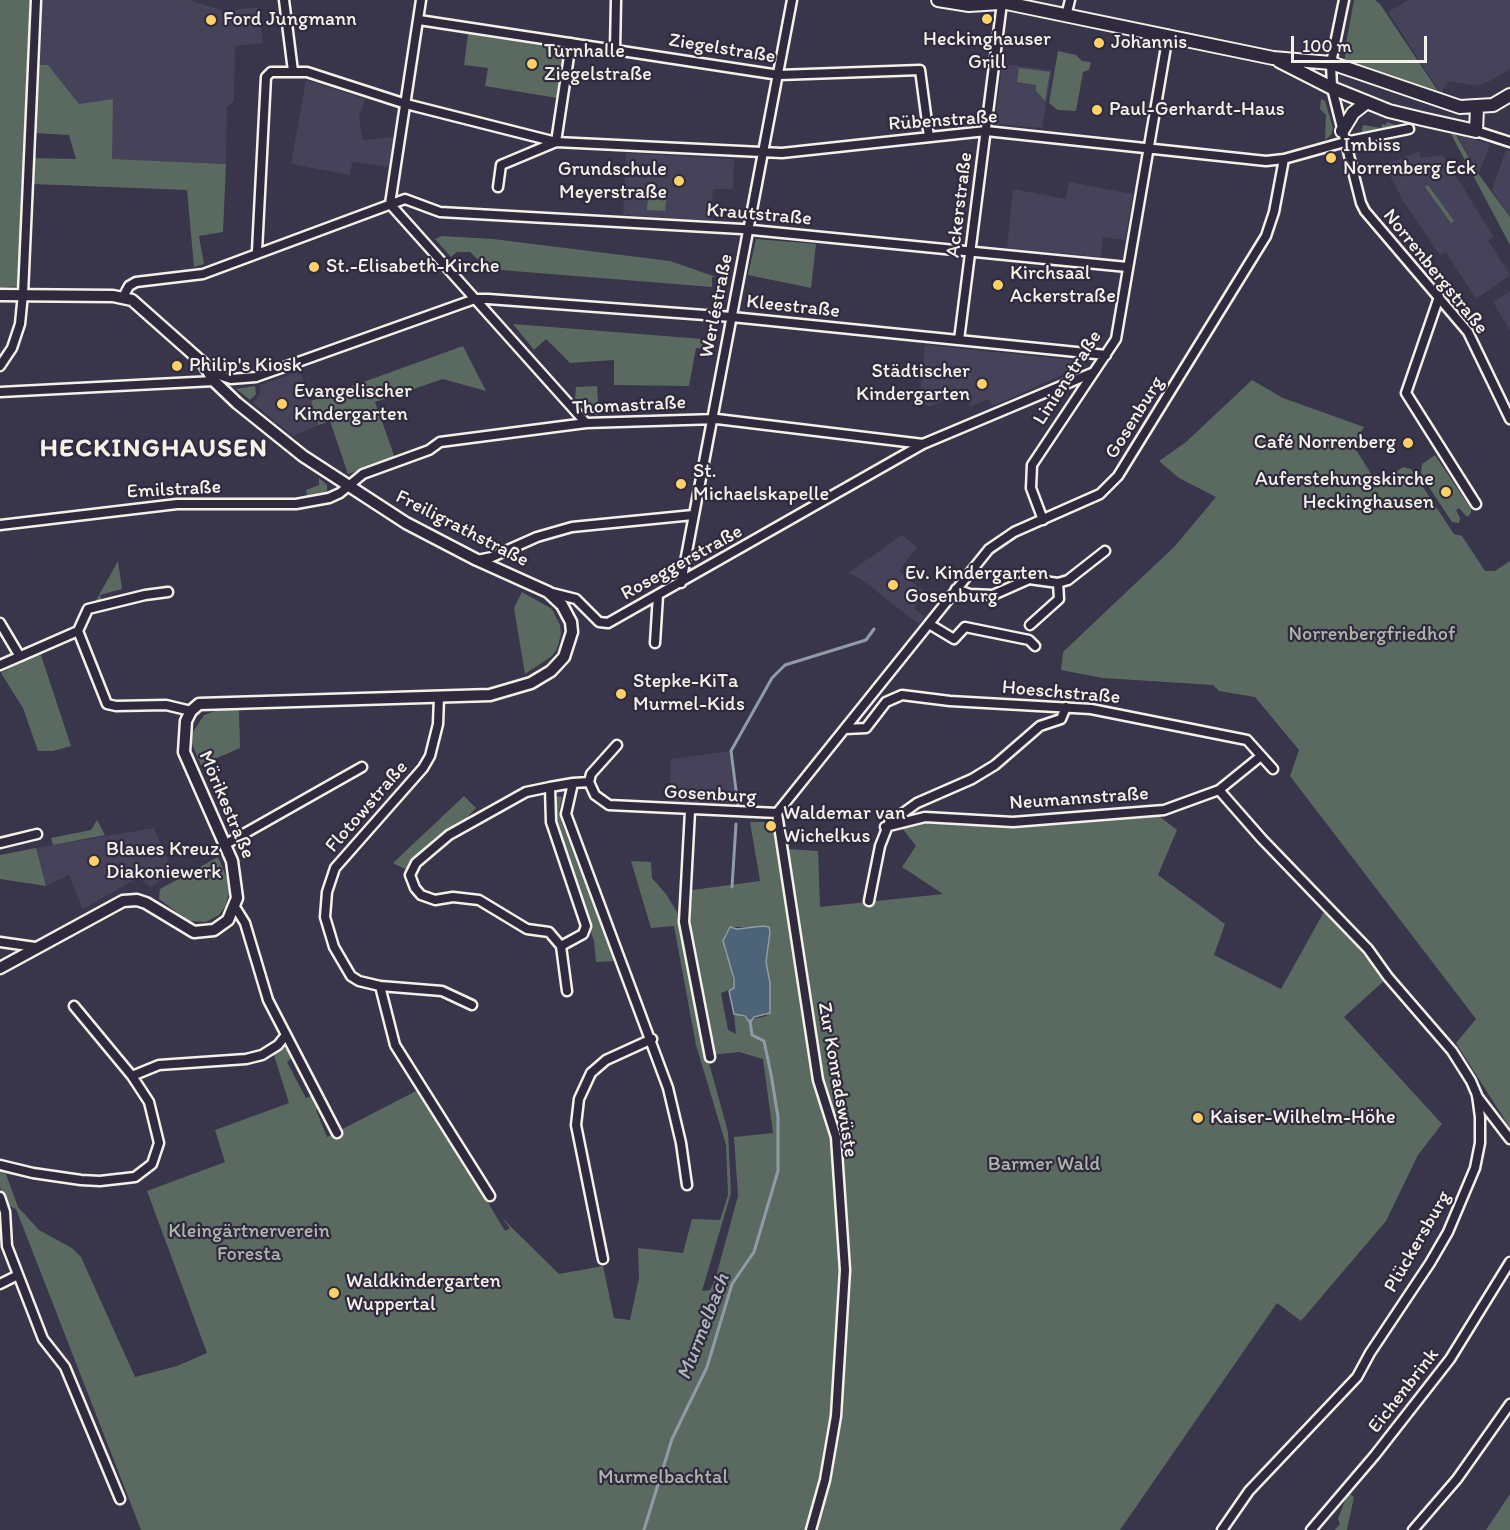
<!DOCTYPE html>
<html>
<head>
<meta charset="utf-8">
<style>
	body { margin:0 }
	#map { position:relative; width:1510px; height:1530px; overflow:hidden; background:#39354a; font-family:Itim,sans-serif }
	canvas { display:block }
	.scale { position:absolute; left:1291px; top:36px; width:136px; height:27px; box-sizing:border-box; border:3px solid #f4f1e8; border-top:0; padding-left:8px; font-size:18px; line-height:21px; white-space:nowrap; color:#f4f1e8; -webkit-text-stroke:4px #2f2a3d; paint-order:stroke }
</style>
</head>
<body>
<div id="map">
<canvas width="1510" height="1530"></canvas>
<div class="scale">100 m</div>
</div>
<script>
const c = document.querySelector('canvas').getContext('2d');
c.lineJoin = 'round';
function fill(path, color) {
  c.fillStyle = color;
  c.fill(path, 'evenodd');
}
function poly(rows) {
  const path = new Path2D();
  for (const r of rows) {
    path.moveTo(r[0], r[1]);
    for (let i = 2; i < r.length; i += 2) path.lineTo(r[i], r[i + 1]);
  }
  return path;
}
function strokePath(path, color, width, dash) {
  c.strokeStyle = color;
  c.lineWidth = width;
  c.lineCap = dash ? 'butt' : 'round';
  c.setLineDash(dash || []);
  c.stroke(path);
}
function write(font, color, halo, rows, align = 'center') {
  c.font = font + ' Itim,sans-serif';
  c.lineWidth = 4.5;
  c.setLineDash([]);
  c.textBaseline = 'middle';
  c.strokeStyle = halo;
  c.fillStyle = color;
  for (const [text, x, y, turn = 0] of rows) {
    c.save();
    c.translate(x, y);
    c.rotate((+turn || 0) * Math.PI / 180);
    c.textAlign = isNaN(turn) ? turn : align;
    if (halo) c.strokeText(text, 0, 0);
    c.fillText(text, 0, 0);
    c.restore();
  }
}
fill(poly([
	[40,0,189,0,224,11,258,7,263,43,235,46,234,101,227,107,226,164,111,159,79,104,48,66,38,65],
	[1408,0,1510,0,1510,69,1490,81,1476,86,1448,81,1441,94,1388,12],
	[1002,64,1052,70,1042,128,995,124],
	[306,80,365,99,359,117,363,140,394,137,389,167,352,162,350,175,291,164],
	[1458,135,1490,144,1479,174,1458,137],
	[1506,150,1510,151,1510,217,1492,190],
	[1419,151,1421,158,1443,155,1494,237,1488,240,1510,275,1476,299,1446,252,1440,255,1403,201,1385,165],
	[626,153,734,159,733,189,713,189,711,220,623,215],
	[1069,182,1133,194,1125,240,1103,237,1101,257,1007,248,1013,189,1066,199],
	[1510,291,1510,331,1493,302],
	[925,345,1082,361,1085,365,992,406,989,399,970,407,968,402,953,397,931,406,919,405],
	[300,371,319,425,293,436,253,403,260,394,260,385],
	[902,535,917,547,899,571,926,593,914,608,925,617,919,624,859,578,848,573],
	[729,751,736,806,669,801,671,759],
	[154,828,173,871,151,887,138,878,83,909,69,875,46,886,36,848]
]), '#45425a');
fill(poly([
	[0,0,30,0,19,286,0,288],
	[1354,0,1375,0,1380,4,1438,91,1345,60,1345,49],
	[468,34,564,49,557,98,485,86,488,68,464,65],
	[1058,51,1076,55,1082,61,1091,62,1089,70,1083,72,1076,111,1058,110,1049,103],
	[38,65,48,65,79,104,113,99,112,159,226,164,223,232,199,236,204,264,194,267,187,190,33,184,34,158,76,159,69,135,35,133],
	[1019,68,1050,72,1045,101,1036,91,1036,85,1017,82],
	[1321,99,1325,101,1333,128,1331,135,1325,140,1326,115,1320,109],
	[1387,122,1401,127,1361,134,1363,125,1381,128,1382,124,1386,125],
	[1451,134,1456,135,1477,172,1510,217,1510,245],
	[1428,185,1454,221,1451,223,1425,187],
	[648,199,666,200,665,211,647,210],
	[442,236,493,239,670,261,716,277,712,277,712,287,488,269,470,252,457,252,451,257,435,239],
	[756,239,816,244,811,288,748,275],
	[513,324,715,340,713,349,696,348,689,386,614,385,614,360,570,363,546,339,534,350],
	[463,346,486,391,443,379,375,402,395,458,348,474,330,421,319,425,311,401],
	[1252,380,1283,398,1364,427,1353,445,1375,480,1386,479,1403,467,1411,469,1454,534,1462,536,1485,571,1495,571,1510,561,1510,1128,1456,1043,1476,1019,1290,776,1299,750,1255,697,1219,691,1213,685,1103,678,1061,670,1063,652,1175,546,1216,497,1179,478,1159,461,1186,442],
	[255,386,256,394,250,400,236,389],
	[597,386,599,415,590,415,575,398,576,387],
	[1435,455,1471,509,1471,513,1467,517,1459,508,1456,510,1460,518,1459,523,1452,522,1421,475,1422,464],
	[319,478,327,485,327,494,308,499,306,490,319,485],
	[118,561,122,589,100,595,102,601,94,604],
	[522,592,552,609,560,625,561,634,557,649,552,656,525,674,514,608],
	[40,652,71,746,53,751,38,751,23,708,1,673],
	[218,710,239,710,240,748,201,765,192,744,191,735,204,715],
	[464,796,476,808,461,824,409,863,407,870,393,863],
	[555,796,562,797,559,811,563,826,615,961,596,962,594,941,555,826],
	[1159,816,1177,830,1158,875,1225,924,1214,955,1281,989,1326,908,1385,980,1344,1017,1442,1124,1418,1155,1386,1221,1301,1321,1277,1303,1120,1530,141,1530,16,1209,6,1204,0,1187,0,1172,6,1174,18,1207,39,1230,72,1248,81,1257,135,1377,177,1366,207,1353,147,1191,225,1162,215,1130,289,1103,273,1052,284,1047,294,1056,287,1062,306,1098,314,1095,320,1105,316,1110,327,1137,420,1089,505,1231,510,1228,501,1217,559,1274,603,1266,614,1318,630,1320,639,1278,638,1248,683,1253,692,1219,720,1220,728,1195,726,1145,696,1045,674,926,651,928,631,861,651,862,652,878,666,894,680,917,706,1052,728,1132,731,1193,702,1291,710,1290,715,1280,738,1196,734,1137,773,1133,763,1059,739,1052,712,1055,690,923,692,890,760,881,750,822,773,822,783,878,792,877,788,849,818,851,820,907,943,894,902,867,916,846,902,828,911,824,929,820],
	[730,927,768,927,770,932,766,962,770,983,767,1016,752,1019,734,1014,736,1034,728,1030,721,993,734,988,730,964,724,948,725,936],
	[97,820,105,835,53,845,51,838,91,830],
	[36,848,46,886,0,879,0,855],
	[218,857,227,878,229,893,225,907,219,915,206,922,189,921,159,899,160,889],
	[1348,1493,1354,1497,1347,1530,1335,1530,1340,1524,1338,1519],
	[1510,1494,1510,1530,1486,1530]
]), '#5b6a60');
const water = poly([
	[763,926,769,927,770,932,766,962,770,983,770,1013,754,1017,750,1023,745,1016,734,1014,729,991,734,988,734,979,723,941,730,927,737,929,763,926]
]);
fill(water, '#4d6478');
strokePath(water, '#909ca5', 1.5);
strokePath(poly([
	[738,806,731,751,772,678,785,665,866,640,874,629],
	[732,887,736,824],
	[644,1530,672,1439,707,1367,732,1284,754,1252,778,1171,778,1117,771,1074,764,1041,752,1035,750,1021]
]), '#909ca5', 3);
const minor = poly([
	[284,0,293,71],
	[1344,0,1331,63,1332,88,1361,203,1365,211,1468,332,1510,419],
	[1066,16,1070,0],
	[419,20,779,75,920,70,929,137],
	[615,50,616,0],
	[1476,131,1510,142],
	[556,142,571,43],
	[498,187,501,165,556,142,782,153,986,131,1266,161,1284,159,1345,142,1409,129],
	[390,204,586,423],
	[390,204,421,0],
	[257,251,266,77,271,72,307,72,406,104,556,142],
	[123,297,129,286,136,282,203,274,405,199,440,212,742,229,1127,267],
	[1439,297,1406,393,1476,504],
	[959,340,1002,3],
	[0,366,12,348,20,324,23,294,36,0],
	[209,372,231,379,256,377,475,299,488,299,732,317,1106,355],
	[0,392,214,381],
	[1043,520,1031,488,1032,465,1116,339,1168,35],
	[0,525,177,504,296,504,329,498,340,493,363,474,429,450,440,442,586,423,717,419,923,444],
	[477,560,492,557,537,537,572,527,693,515],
	[681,583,792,0],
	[956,589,970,594,993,595,1029,579,1058,583,1068,580,1105,551],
	[548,592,576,599,599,622,608,623,923,444,1092,373],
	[0,623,19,655],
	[929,624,954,639,965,627,1029,640,1035,646],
	[1030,625,1059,599,1058,583],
	[78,631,107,704,116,706,166,705,191,711],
	[655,643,658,595],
	[0,665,78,631,88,609,145,595,168,592],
	[439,697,438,724,430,756,423,768,335,868,327,892,325,917,334,947,351,976,359,981,380,986,442,991,472,1005],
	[845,729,866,728,886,702,902,695,950,701,1091,709,1247,740,1273,769],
	[589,782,595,795,609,805,777,813],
	[573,783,566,814,668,1088,681,1143,687,1185],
	[550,787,551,822,586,926,583,934,561,946,549,932,527,929,479,900,453,897,435,900,421,895,415,888,410,875,416,863,449,835,526,792,550,787,573,783,589,782,591,774,617,745],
	[1219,790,1262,839,1368,949,1388,977,1452,1051,1471,1081,1477,1095,1480,1117,1480,1143,1475,1168,1448,1232,1430,1263,1370,1353,1357,1377,1249,1491,1222,1530],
	[690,811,684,922,710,1057],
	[777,813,989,549,1014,532,1100,494,1118,476,1266,236,1274,212,1284,159],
	[777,813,818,1080,836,1137,845,1270,836,1416,825,1480,811,1530],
	[885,827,925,817,1013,822,1164,810,1219,790,1261,756],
	[0,843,37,834],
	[226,844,362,767],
	[869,901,880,846,889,823,917,803,972,779,995,765,1040,726,1061,719,1066,707],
	[235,907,245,923,268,1000,337,1133],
	[0,942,35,947],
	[561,946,567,991],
	[380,986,395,1045,490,1196],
	[74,1006,132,1076],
	[1477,1096,1510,1139],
	[0,1165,33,1173,81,1180,100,1181,135,1177,152,1164,159,1143,149,1102,132,1076,159,1065,246,1059,262,1055,278,1045,286,1035],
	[0,1197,5,1212,7,1246,43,1339,65,1367,120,1499],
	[603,1259,576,1125,579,1099,591,1073,606,1060,652,1039],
	[0,1284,18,1275],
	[1311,1530,1375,1455,1450,1359,1510,1262],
	[1413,1530,1457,1479,1510,1404]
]);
const tertiary = poly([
	[0,295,113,296,132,300,203,363,214,381,237,403,303,456,406,523,477,560,548,592,562,605,571,622,572,632,564,657,551,671,531,683,490,695,199,704,191,711,186,721,184,752,232,861,237,898,228,920,214,930,194,932,146,903,137,900,123,901,0,968]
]);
const secondary = poly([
	[938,0,969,5,1000,3],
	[992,0,1273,58,1331,63,1460,107,1493,105,1510,95],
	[1279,61,1332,88,1389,111,1422,119,1476,131,1477,108],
	[1342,131,1353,113,1367,102]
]);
strokePath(minor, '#f4f1e8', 13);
strokePath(tertiary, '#f4f1e8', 15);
strokePath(secondary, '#f4f1e8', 16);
strokePath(minor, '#2f2a3d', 8);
strokePath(tertiary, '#2f2a3d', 10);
strokePath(secondary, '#2f2a3d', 12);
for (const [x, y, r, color] of [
	[987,19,6,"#ffd166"],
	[211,20,6,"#ffd166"],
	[1099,43,6,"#ffd166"],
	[532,64,6,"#ffd166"],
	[1097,110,6,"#ffd166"],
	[1331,158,6,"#ffd166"],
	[679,181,6,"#ffd166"],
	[314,267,6,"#ffd166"],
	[998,285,6,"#ffd166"],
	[177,366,6,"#ffd166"],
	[982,384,6,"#ffd166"],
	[282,404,6,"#ffd166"],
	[1408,443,6,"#ffd166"],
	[681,484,6,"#ffd166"],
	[1446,492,6,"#ffd166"],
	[893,585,6,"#ffd166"],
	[621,694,6,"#ffd166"],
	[771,826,6,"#ffd166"],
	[94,861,6,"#ffd166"],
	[1198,1118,6,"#ffd166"],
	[334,1293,6,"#ffd166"]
]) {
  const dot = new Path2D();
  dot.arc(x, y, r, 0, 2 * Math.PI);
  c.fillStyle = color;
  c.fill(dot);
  strokePath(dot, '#2f2a3d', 2);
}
write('20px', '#f4f1e8', '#2f2a3d', [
	["Ford Jungmann",223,20],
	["Heckinghauser",987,40,"center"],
	["Grill",987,63,"center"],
	["Johannis",1111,43],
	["Turnhalle",544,52],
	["Ziegelstraße",544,75],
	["Paul-Gerhardt-Haus",1109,110],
	["Imbiss",1343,146],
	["Norrenberg Eck",1343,169],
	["Grundschule",667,170,"right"],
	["Meyerstraße",667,193,"right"],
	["St.-Elisabeth-Kirche",326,267],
	["Kirchsaal",1010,274],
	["Ackerstraße",1010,297],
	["Philip's Kiosk",189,366],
	["Städtischer",970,372,"right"],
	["Kindergarten",970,395,"right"],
	["Evangelischer",294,392],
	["Kindergarten",294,415],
	["Café Norrenberg",1396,443,"right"],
	["St.",693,472],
	["Michaelskapelle",693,495],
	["Auferstehungskirche",1434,480,"right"],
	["Heckinghausen",1434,503,"right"],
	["Ev. Kindergarten",905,574],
	["Gosenburg",905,597],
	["Stepke-KiTa",633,682],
	["Murmel-Kids",633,705],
	["Waldemar van",783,814],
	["Wichelkus",783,837],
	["Blaues Kreuz",106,850],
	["Diakoniewerk",106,873],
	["Kaiser-Wilhelm-Höhe",1210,1118],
	["Waldkindergarten",346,1282],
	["Wuppertal",346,1305]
], 'left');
write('20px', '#f4f1e8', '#2f2a3d', [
	["Ziegelstraße",722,49,9],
	["Rübenstraße",943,121,-4],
	["Ackerstraße",960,205,-83],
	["Krautstraße",759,215,5],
	["Norrenbergstraße",1435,272,51],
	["Werléstraße",717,306,-79],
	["Kleestraße",793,307,6],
	["Linienstraße",1068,378,-57],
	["Thomastraße",629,406,-3],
	["Gosenburg",1135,418,-58],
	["Emilstraße",174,490,-3],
	["Freiligrathstraße",462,529,27],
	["Roseggerstraße",682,563,-29],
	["Hoeschstraße",1061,693,5],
	["Gosenburg",710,795,3],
	["Neumannstraße",1079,799,-4],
	["Mörikestraße",226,805,67],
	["Flotowstraße",367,807,-49],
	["Zur Konradswüste",837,1080,80],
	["Plückersburg",1418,1242,-60],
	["Eichenbrink",1404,1391,-52]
]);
write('20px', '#afb4ab', '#2f2a3d', [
	["Norrenbergfriedhof",1372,635],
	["Barmer Wald",1044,1165],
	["Kleingärtnerverein",249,1232],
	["Foresta",249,1255],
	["Murmelbachtal",663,1478]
]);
write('italic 21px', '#b1b9bb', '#2f2a3d', [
	["Murmelbach",704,1327,-69]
]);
c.letterSpacing = '1.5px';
write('bold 26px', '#f4f1e8', '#2f2a3d', [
	["HECKINGHAUSEN",154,449]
]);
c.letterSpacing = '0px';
</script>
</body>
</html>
